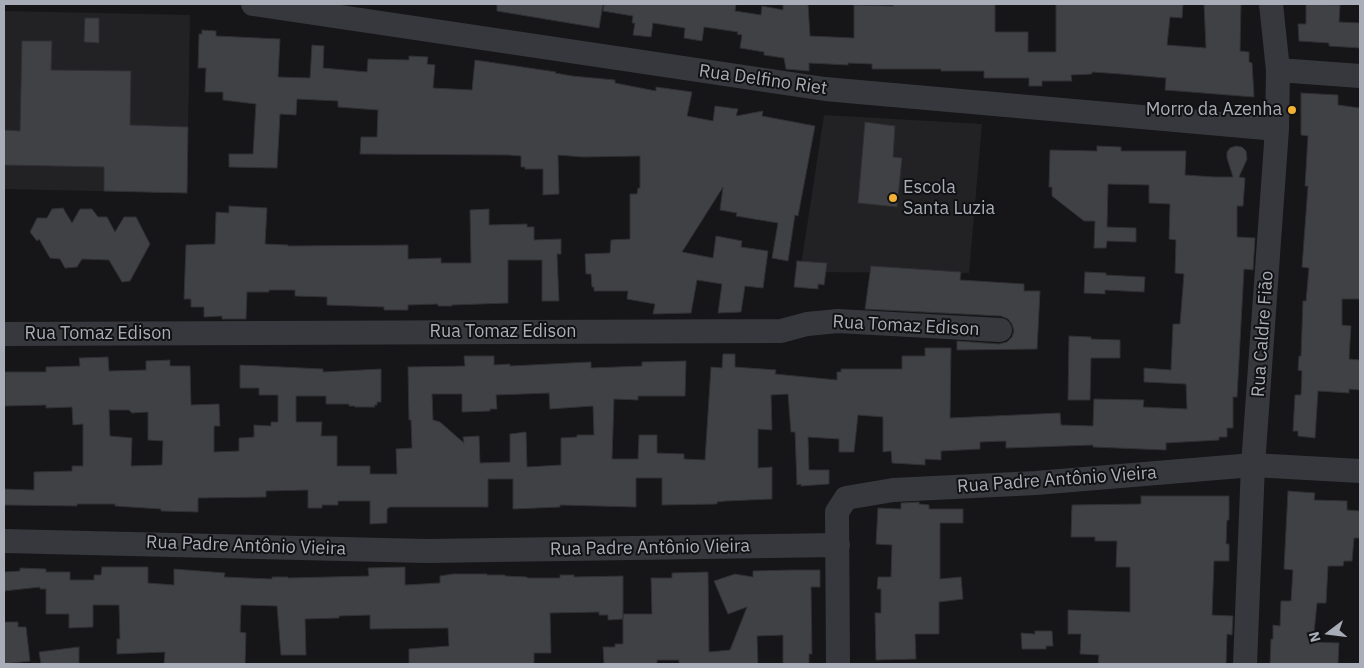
<!DOCTYPE html>
<html>
<head>
<meta charset="utf-8">
<style>
	body { margin:0 }
	#map { position:relative; width:1364px; height:668px; overflow:hidden; background:#161618; font-family:"IBM Plex Sans",sans-serif }
	canvas { display:block }
	.frame { position:absolute; inset:0; border:5px solid #a8adb8; pointer-events:none }
	.north { position:absolute; left:1304px; top:608px; width:50px; height:50px; -webkit-text-stroke:4px #111113; paint-order:stroke; rotate:255deg; font-size:14px; font-weight:700; line-height:20px; text-align:center; color:#a8adb8 }
	.north::after { content:''; display:block; margin:auto; width:18px; height:22px; background:#a8adb8; clip-path:polygon(50% 0,100% 100%,50% 72%,0 100%) }
</style>
</head>
<body>
<div id="map">
<canvas width="1364" height="668"></canvas>
<div class="frame"></div>
<div class="north">N</div>
</div>
<script>
const c = document.querySelector('canvas').getContext('2d');
c.lineJoin = 'round';
function fill(path, color) {
  c.fillStyle = color;
  c.fill(path, 'evenodd');
}
function poly(rows) {
  const path = new Path2D();
  for (const r of rows) {
    path.moveTo(r[0], r[1]);
    for (let i = 2; i < r.length; i += 2) path.lineTo(r[i], r[i + 1]);
  }
  return path;
}
function strokePath(path, color, width, dash) {
  c.strokeStyle = color;
  c.lineWidth = width;
  c.lineCap = dash ? 'butt' : 'round';
  c.setLineDash(dash || []);
  c.stroke(path);
}
function write(font, color, halo, rows, align = 'center') {
  c.font = font + ' "IBM Plex Sans",sans-serif';
  c.lineWidth = 4;
  c.setLineDash([]);
  c.textBaseline = 'middle';
  c.strokeStyle = halo;
  c.fillStyle = color;
  for (const [text, x, y, turn = 0] of rows) {
    c.save();
    c.translate(x, y);
    c.rotate((+turn || 0) * Math.PI / 180);
    c.textAlign = isNaN(turn) ? turn : align;
    if (halo) c.strokeText(text, 0, 0);
    c.fillText(text, 0, 0);
    c.restore();
  }
}
fill(poly([
	[4,11,190,15,187,193,4,189],
	[824,115,982,124,969,273,800,272]
]), '#222225');
const building = poly([
	[497,4,603,4,599,28,497,11,497,4],
	[604,4,736,4,735,11,761,15,762,6,783,10,783,4,808,4,810,36,854,38,854,5,893,6,893,4,995,4,995,32,1028,32,1028,52,1056,52,1056,4,1183,4,1182,18,1170,17,1167,45,1206,48,1204,4,1241,4,1240,51,1249,52,1249,62,1252,63,1254,97,1165,90,1166,78,1121,74,1092,72,1092,74,1071,75,1072,81,1042,81,1042,86,1029,86,1029,78,984,78,984,71,941,71,941,69,872,69,872,64,848,63,848,65,809,63,809,71,786,69,784,58,764,55,764,52,740,48,742,35,737,34,738,32,704,27,702,41,684,38,685,28,653,23,651,37,633,35,635,23,632,23,633,16,603,11,604,4],
	[1306,4,1340,5,1339,22,1360,23,1360,48,1329,46,1329,43,1299,41,1298,24,1306,24,1306,4],
	[85,18,99,18,99,43,84,42,85,18],
	[202,30,216,31,216,36,280,39,278,77,310,78,312,45,324,46,323,68,367,72,368,59,409,60,409,56,428,57,427,64,435,65,433,88,472,90,475,60,556,72,555,73,572,76,615,80,615,83,656,91,656,87,692,92,687,116,713,121,715,106,738,109,736,116,763,111,762,116,815,126,798,216,795,215,788,261,772,258,778,223,736,216,737,213,720,210,723,187,682,252,713,258,716,236,742,241,741,247,768,251,763,288,745,286,741,312,718,313,722,284,697,280,691,313,653,314,655,304,627,299,628,291,594,291,594,287,592,287,591,274,586,274,585,254,610,253,611,240,630,239,630,194,637,194,638,188,640,188,640,156,583,157,558,155,559,194,543,195,543,169,525,169,525,167,521,167,521,156,509,155,360,154,361,137,377,137,378,110,338,107,338,101,297,99,296,115,280,114,277,168,229,167,229,154,253,154,256,104,223,100,223,92,205,92,206,68,198,68,199,34,202,34,202,30],
	[22,41,52,41,51,70,131,71,130,125,188,127,187,193,104,191,104,167,4,165,4,130,20,131,22,41],
	[1301,93,1338,95,1338,105,1360,108,1360,299,1342,299,1342,325,1351,326,1349,359,1360,360,1360,390,1349,389,1349,393,1318,391,1315,438,1298,436,1298,431,1293,431,1295,395,1301,395,1302,371,1298,370,1299,356,1301,356,1303,301,1306,301,1309,268,1302,267,1308,186,1305,186,1308,136,1301,135,1301,93],
	[865,122,895,126,893,157,902,158,897,207,858,203,865,122],
	[1097,146,1121,147,1121,151,1186,151,1185,175,1214,177,1233,177,1227,158,1227,152,1230,148,1236,146,1242,147,1246,151,1247,159,1239,177,1245,178,1243,206,1237,206,1237,237,1255,238,1253,270,1244,269,1237,397,1233,397,1233,428,1227,428,1227,437,1219,437,1219,440,1166,443,1166,450,1093,447,1093,445,1006,448,1006,441,980,442,980,449,941,451,941,460,925,459,925,465,892,463,891,451,883,452,883,417,858,415,854,452,839,452,839,439,808,437,809,470,829,470,829,484,801,486,801,484,797,485,795,432,791,432,788,394,771,395,772,430,758,429,758,468,772,467,772,499,726,501,717,502,717,504,662,505,662,478,636,478,636,507,560,505,560,507,513,509,513,479,488,479,488,507,390,507,387,509,387,523,370,524,370,501,338,501,338,505,322,505,322,508,308,508,308,490,266,491,266,497,198,498,198,512,161,511,161,509,115,506,115,504,77,504,77,506,4,505,4,489,34,490,34,472,72,471,72,466,83,466,83,424,73,425,72,407,46,408,46,405,5,406,5,372,46,372,46,367,80,366,79,358,108,357,109,371,146,370,146,361,170,360,170,366,190,366,191,405,219,404,220,426,214,426,214,452,239,451,239,438,254,437,254,425,271,426,271,422,278,422,278,395,259,395,259,388,240,388,240,365,323,369,323,372,381,369,381,402,377,402,377,405,374,405,375,407,355,407,355,406,349,406,349,404,326,404,326,396,296,396,296,422,322,422,321,436,337,436,337,466,370,466,370,474,397,474,396,449,412,448,411,420,409,420,408,367,465,366,464,356,494,356,494,365,510,364,510,366,591,362,591,368,642,366,642,362,686,361,685,396,638,396,638,400,614,399,612,459,638,459,639,435,657,435,657,453,684,454,684,459,705,460,711,367,722,368,723,354,735,354,735,367,776,370,775,374,837,380,837,372,841,372,841,369,902,369,902,356,925,356,925,348,951,348,950,418,1060,413,1061,425,1093,426,1094,399,1144,400,1143,407,1187,409,1186,384,1144,382,1144,368,1171,370,1173,324,1180,324,1184,274,1175,273,1176,240,1169,239,1170,204,1149,203,1149,185,1108,184,1107,227,1136,228,1136,242,1107,241,1106,248,1094,248,1095,221,1084,221,1052,196,1052,187,1049,187,1050,150,1097,151,1097,146],
	[549,393,550,409,593,406,594,435,577,435,577,437,561,438,561,465,527,467,526,432,510,434,510,462,480,463,479,436,463,437,464,443,440,422,433,420,432,394,462,394,462,412,490,411,490,409,497,409,496,395,549,393],
	[109,410,129,410,132,413,148,412,148,440,163,441,162,465,131,466,132,438,110,436,109,410],
	[229,206,267,208,265,244,288,245,288,246,408,245,408,259,441,258,441,263,471,263,470,210,489,209,489,225,527,224,527,227,534,227,534,240,561,239,561,254,557,254,559,301,542,301,542,260,508,260,508,303,452,305,452,306,438,306,438,304,408,305,408,310,384,310,384,307,327,305,327,297,295,296,295,290,269,290,269,292,247,292,246,319,222,319,222,316,204,317,204,307,191,307,191,299,184,299,186,245,215,244,216,212,229,213,229,206],
	[63,208,72,223,80,209,92,209,98,217,107,217,115,232,124,217,136,217,150,244,130,281,122,282,109,260,82,259,77,267,65,268,60,259,50,258,39,239,37,241,30,232,37,218,47,218,52,209,63,208],
	[797,261,827,263,824,285,818,284,818,289,794,287,797,261],
	[871,266,961,272,960,280,1024,284,1024,291,1040,291,1037,349,957,350,957,341,999,344,1007,342,1012,337,1014,331,1012,324,1008,319,1001,316,865,309,871,266],
	[1085,272,1106,273,1106,275,1145,277,1144,292,1105,290,1105,294,1084,293,1085,272],
	[1069,336,1091,337,1091,339,1120,340,1120,358,1091,358,1090,400,1068,400,1069,336],
	[1288,491,1315,493,1314,500,1347,501,1347,510,1360,511,1360,538,1354,538,1352,561,1344,561,1343,566,1328,566,1326,603,1317,603,1313,642,1339,643,1338,664,1270,664,1271,639,1273,639,1273,625,1280,626,1281,601,1291,601,1293,570,1284,569,1288,491],
	[1141,496,1229,496,1229,520,1227,520,1226,544,1229,544,1229,561,1214,561,1212,615,1233,616,1232,635,1227,634,1226,664,1098,664,1099,655,1080,654,1081,634,1068,634,1068,610,1130,612,1130,567,1116,567,1117,541,1095,541,1095,537,1071,537,1072,505,1141,504,1141,496],
	[919,502,919,504,929,505,929,509,963,509,963,523,940,523,940,579,961,577,963,599,939,602,939,634,915,634,916,659,876,660,875,613,881,613,881,589,877,589,878,577,891,577,892,545,876,544,878,508,901,509,901,503,919,502],
	[102,567,148,567,148,583,174,585,174,569,225,573,224,577,272,579,272,577,288,577,288,578,369,576,368,568,405,567,405,585,440,583,440,576,453,574,487,574,487,575,505,575,505,576,527,577,527,578,560,578,560,575,574,575,574,577,623,576,623,619,608,620,608,615,599,615,599,612,550,613,551,653,534,653,534,664,409,664,409,649,449,646,448,628,370,629,370,615,339,616,339,618,305,619,306,655,281,655,277,606,241,605,240,632,246,633,245,664,164,664,165,652,117,654,117,639,120,639,119,605,93,605,93,627,69,628,69,614,46,614,46,589,40,589,40,587,4,591,4,572,20,571,20,568,46,569,46,572,70,572,70,580,94,580,94,575,101,575,102,567],
	[791,570,820,570,820,587,811,587,812,654,809,654,809,664,783,664,783,635,757,636,758,664,679,664,679,660,657,660,657,664,604,664,603,647,615,647,615,644,623,644,623,614,652,614,651,578,672,578,672,573,708,572,709,652,730,650,747,607,728,614,714,581,735,574,753,577,753,571,791,570],
	[4,622,18,622,18,627,26,627,30,661,4,664,4,622],
	[1035,631,1052,631,1053,646,1046,646,1046,649,1022,649,1021,633,1035,634,1035,631],
	[79,647,79,664,41,664,39,652,79,647]
]);
fill(building, '#404145');
strokePath(building, '#303034', 1);
strokePath(poly([
	[253,4,825,89,1277,129],
	[1278,70,1360,76],
	[4,334,781,331,807,324,838,321,1000,330],
	[4,541,427,551,838,545],
	[838,664,837,512,846,498,893,490,1036,483,1253,465,1360,471],
	[1245,664,1253,465,1277,129,1278,70,1271,4]
]), '#37383d', 24);
for (const [x, y, r, color] of [
	[1292,110,5,"#f2b134"],
	[893,198,5,"#f2b134"]
]) {
  const dot = new Path2D();
  dot.arc(x, y, r, 0, 2 * Math.PI);
  c.fillStyle = color;
  c.fill(dot);
  strokePath(dot, '#111113', 2);
}
write('18px', '#a8adb8', '#111113', [
	["Rua Delfino Riet",763,80,8],
	["Rua Tomaz Edison",906,326,3],
	["Rua Tomaz Edison",503,332],
	["Rua Tomaz Edison",98,334],
	["Rua Caldre Fião",1263,334,-86],
	["Rua Padre Antônio Vieira",1057,480,-4],
	["Rua Padre Antônio Vieira",246,546,2],
	["Rua Padre Antônio Vieira",650,548,-1]
]);
write('18px', '#a8adb8', '#111113', [
	["Morro da Azenha",1282,110],
	["Escola",903,188,"left"],
	["Santa Luzia",903,209,"left"]
], 'right');
</script>
</body>
</html>
